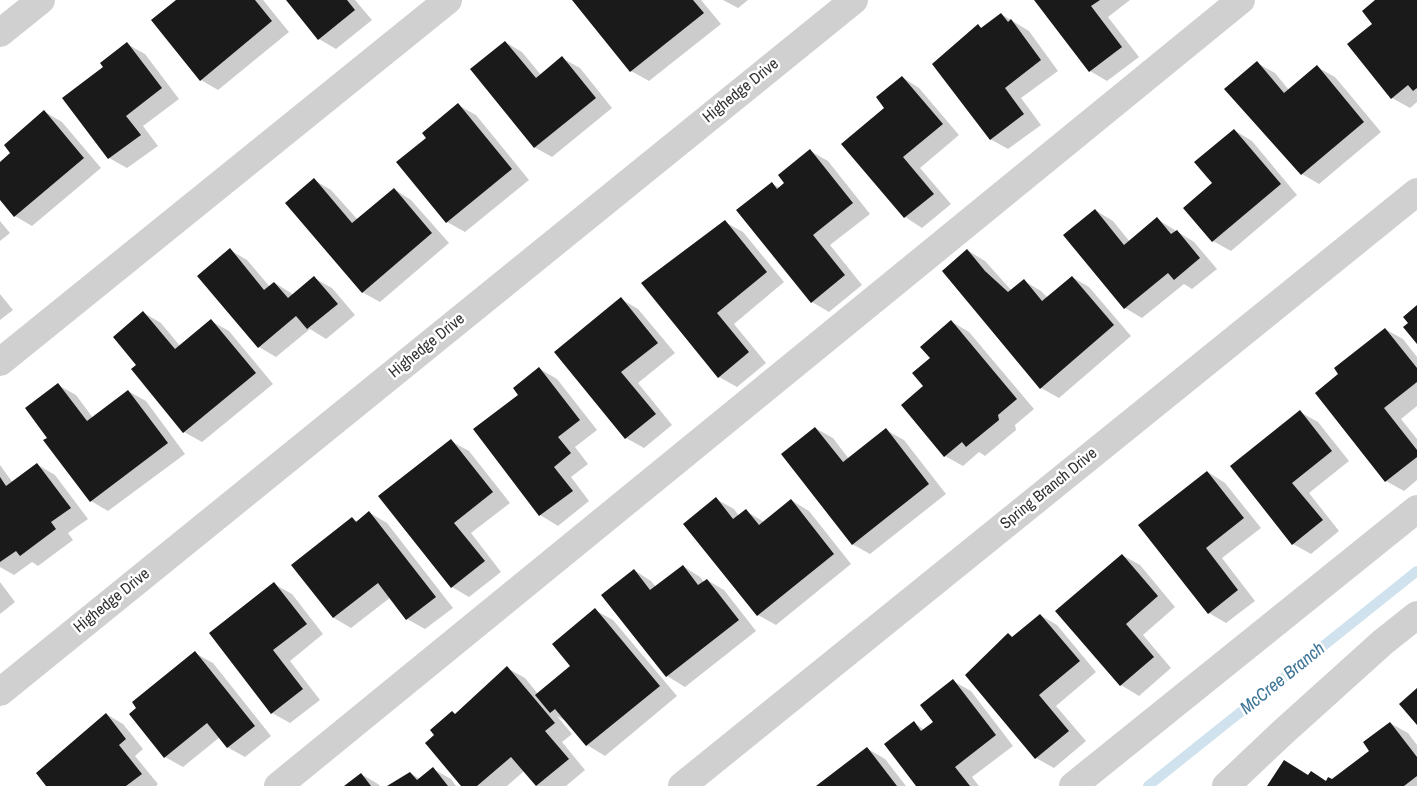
<!DOCTYPE html>
<html>
<head>
<meta charset="utf-8">
<style>
	body { margin:0 }
	canvas { display:block; background:#fff }
</style>
</head>
<body>
<canvas width="1417" height="786"></canvas>
<script>
const c = document.querySelector('canvas').getContext('2d');
c.lineJoin = 'round';
function fill(path, color) {
  c.fillStyle = color;
  c.fill(path, 'evenodd');
}
function poly(rows) {
  const path = new Path2D();
  for (const r of rows) {
    path.moveTo(r[0], r[1]);
    for (let i = 2; i < r.length; i += 2) path.lineTo(r[i], r[i + 1]);
  }
  return path;
}
function strokePath(path, color, width, dash) {
  c.strokeStyle = color;
  c.lineWidth = width;
  c.lineCap = dash ? 'butt' : 'round';
  c.setLineDash(dash || []);
  c.stroke(path);
}
function write(font, color, halo, rows, align = 'center') {
  c.font = font + ' "Archivo Narrow",sans-serif';
  c.lineWidth = 5;
  c.setLineDash([]);
  c.textBaseline = 'middle';
  c.strokeStyle = halo;
  c.fillStyle = color;
  for (const [text, x, y, turn = 0] of rows) {
    c.save();
    c.translate(x, y);
    c.rotate((+turn || 0) * Math.PI / 180);
    c.textAlign = isNaN(turn) ? turn : align;
    if (halo) c.strokeText(text, 0, 0);
    c.fillText(text, 0, 0);
    c.restore();
  }
}
fill(poly([
	[178,0,263,0,289,32,218,90,201,80],
	[287,0,355,0,372,20,336,49,319,39],
	[574,0,701,0,721,24,649,81,631,71],
	[723,0,748,0,738,8],
	[1035,0,1130,0,1108,17,1139,57,1107,81,1090,71],
	[1377,0,1417,0,1417,102,1410,108,1392,98,1373,24],
	[1001,14,1029,31,1058,71,1021,98,1041,125,1008,149,990,139,978,26,982,28],
	[505,42,522,52,541,75,562,58,580,68,612,108,552,157,534,147],
	[127,44,145,54,179,99,143,126,158,146,127,168,109,158,64,99,105,68],
	[1257,63,1275,73,1289,90,1317,67,1335,77,1381,132,1319,184,1302,174],
	[902,77,919,88,959,135,920,168,951,204,922,228,905,217,886,108],
	[458,105,476,115,529,180,465,232,447,222,427,138],
	[45,112,62,122,101,168,32,226,15,216,0,198,0,163,12,153],
	[1234,130,1252,141,1297,195,1231,251,1213,241,1214,184],
	[810,151,828,161,870,214,830,245,862,285,829,312,812,302,772,184,780,188,786,183],
	[314,180,331,190,358,220,394,189,411,200,449,243,380,302,362,292],
	[1095,210,1113,221,1130,242,1157,219,1194,242,1217,269,1192,289,1184,284,1142,318,1125,308],
	[0,221,10,233,0,241],
	[725,222,743,232,784,282,734,324,766,363,737,387,719,377,643,284],
	[230,250,247,260,270,287,275,283,294,295,314,278,332,288,355,315,326,339,310,329,276,357,259,347],
	[967,250,985,261,1012,291,1024,281,1041,291,1048,298,1072,277,1089,287,1131,336,1059,398,1041,388],
	[0,294,13,310,0,320],
	[621,299,638,309,675,353,638,383,672,425,644,448,626,438,556,352],
	[144,313,161,323,180,346,211,321,229,331,273,384,202,442,184,432,138,365],
	[952,322,969,332,1034,409,1015,425,1016,430,985,456,979,452,963,466,945,456,925,386,932,358],
	[1385,329,1403,339,1417,357,1417,406,1401,419,1417,439,1417,480,1404,491,1386,481,1340,374],
	[540,369,557,379,597,430,575,447,588,464,571,477,589,501,558,526,540,515,474,430,520,395],
	[58,385,76,395,93,418,128,391,146,401,185,454,108,511,91,501,48,438],
	[1300,412,1318,422,1349,461,1309,493,1339,531,1311,554,1293,544,1232,466],
	[815,428,833,438,849,459,886,430,904,440,946,494,870,554,852,544],
	[451,441,469,451,510,503,471,533,501,572,469,597,452,587],
	[0,465,13,483,38,465,55,475,88,519,68,533,73,540,38,566,32,562,14,575,0,567],
	[1208,472,1225,483,1261,528,1222,558,1255,601,1226,623,1209,613,1140,525],
	[716,499,734,509,739,516,746,511,764,522,791,500,809,511,851,564,776,625,758,615],
	[370,513,387,523,453,608,425,629,407,619,391,597,351,628,334,618,293,565,352,518,358,522],
	[1122,555,1140,565,1175,607,1143,635,1171,668,1139,696,1121,685,1057,611],
	[683,566,700,577,704,582,707,580,724,590,756,631,685,687,667,676,603,595,634,570,651,581,656,587],
	[0,582,15,602,0,614],
	[274,584,292,594,323,634,290,661,320,700,290,723,272,713,210,633],
	[595,610,613,620,677,696,605,756,587,745,567,722,557,716,572,734,562,742,585,770,566,786,537,786,524,771,507,786,463,786,456,715,507,668,525,678,538,694,571,666],
	[1040,615,1057,625,1096,672,1056,706,1086,741,1054,768,1036,758,1008,635,1014,638],
	[195,653,213,663,271,736,245,757,227,747,220,737,183,767,165,757],
	[953,681,971,691,1013,746,972,777,979,786,918,786,914,723,925,730,935,722],
	[106,714,123,724,143,749,135,756,158,784,156,786,48,786],
	[1390,723,1408,733,1417,745,1417,786,1269,786,1309,776,1326,782,1332,780,1371,751],
	[868,749,885,759,906,786,818,786],
	[433,769,451,779,456,786,389,786,410,773,420,779],
	[361,774,378,784,380,786,346,786]
]), '#0003');
strokePath(poly([
	[1148,786,1417,571]
]), '#cfe2ee', 10);
fill(poly([
	[176,0,255,0,272,21,200,81,151,20],
	[286,0,347,0,355,10,318,40],
	[572,0,693,0,704,13,630,72],
	[1034,0,1100,0,1091,6,1122,47,1089,72],
	[1375,0,1417,0,1417,88,1413,91,1408,85,1391,99,1347,44,1372,24,1362,11],
	[1001,13,1008,22,1011,19,1041,60,1005,88,1024,114,990,140,932,64,978,24,981,28],
	[505,41,536,78,562,56,596,98,534,148,470,69],
	[127,42,162,88,126,116,141,135,108,159,62,98,103,67,100,63],
	[1257,61,1284,93,1317,65,1364,122,1301,175,1224,89],
	[902,76,943,124,903,157,934,194,904,218,841,144,884,108,876,97],
	[458,103,512,169,446,223,396,162,426,138,422,133],
	[44,110,84,158,14,217,0,200,0,162,10,153,4,145],
	[1234,129,1281,184,1212,242,1183,208,1212,183,1194,162],
	[810,149,853,203,813,235,845,275,811,303,736,210,772,182,777,189,784,183,778,175],
	[314,178,352,223,394,188,432,233,362,293,285,203],
	[1095,209,1124,245,1157,217,1171,234,1177,230,1200,258,1174,280,1168,273,1124,309,1063,235],
	[725,220,767,272,717,313,749,352,718,378,641,283],
	[230,248,264,290,274,282,288,298,314,276,338,304,307,329,296,316,258,348,197,276],
	[967,249,985,271,1008,292,1024,279,1042,301,1072,276,1114,325,1040,389,942,271],
	[621,297,658,343,621,372,656,414,625,439,554,352],
	[1417,305,1417,344,1403,327,1408,323,1403,317],
	[143,311,175,349,211,319,256,373,183,433,131,369,136,365,113,337],
	[951,320,1017,399,998,415,999,420,966,447,962,442,944,457,901,405,923,386,912,373,930,358,920,347],
	[1385,328,1417,368,1417,382,1384,408,1417,450,1417,457,1385,482,1315,393,1338,374,1334,368],
	[539,367,580,420,558,437,571,453,554,467,573,491,539,516,473,429,518,395,513,388],
	[58,383,87,421,128,390,168,443,90,502,43,440,47,438,25,408],
	[1300,410,1332,451,1292,483,1323,520,1292,545,1230,466],
	[815,427,843,462,886,428,929,484,852,545,781,454],
	[451,439,493,492,454,523,485,561,451,588,378,496],
	[37,463,71,508,51,522,56,529,20,556,16,551,0,562,0,477,6,486],
	[1207,471,1244,518,1206,548,1238,590,1208,614,1138,525],
	[716,497,733,519,746,509,759,525,791,499,834,554,757,616,683,524],
	[369,511,436,597,406,620,378,583,333,618,291,565,352,517,356,522],
	[1122,554,1158,596,1126,624,1154,657,1120,686,1055,611],
	[683,565,698,585,707,579,739,620,666,677,601,595,634,569,650,590],
	[274,582,307,624,273,650,303,689,271,714,209,633],
	[595,608,660,686,586,746,555,709,550,713,535,695,570,666,552,644],
	[1040,614,1080,661,1039,695,1069,731,1035,759,965,675,1008,633,1012,637],
	[195,651,255,726,227,748,207,723,164,758,129,714,136,708,132,702],
	[507,666,555,723,545,731,569,759,536,786,511,757,477,786,461,786,425,743,434,735,430,730,452,711,455,714],
	[953,679,996,735,955,767,970,786,916,786,884,744,914,721,921,731,933,722,920,705],
	[1417,688,1417,725,1399,704],
	[106,713,126,739,119,745,142,774,126,786,46,786,36,773],
	[1390,722,1417,757,1417,776,1404,786,1267,786,1284,760,1308,775,1311,771,1326,781,1328,777,1332,779,1369,751,1363,742],
	[867,747,897,786,816,786],
	[433,767,448,786,387,786,410,772,417,780],
	[361,773,371,786,344,786]
]), '#1a1a1a');
strokePath(poly([
	[0,33,41,0],
	[0,362,448,0],
	[0,692,854,0],
	[278,786,1241,0],
	[682,786,1417,192],
	[1073,786,1417,509],
	[1226,786,1282,733,1383,642,1417,615]
]), '#d0d0d0', 28);
write('16px', '#333', '#fff', [
	["Highedge Drive",741,91,-39],
	["Highedge Drive",427,346,-39],
	["Spring Branch Drive",1049,489,-39],
	["Highedge Drive",112,601,-39]
]);
write('italic 18px', '#3f7597', '#fff', [
	["McCree Branch",1283,679,-39]
]);
</script>
</body>
</html>
